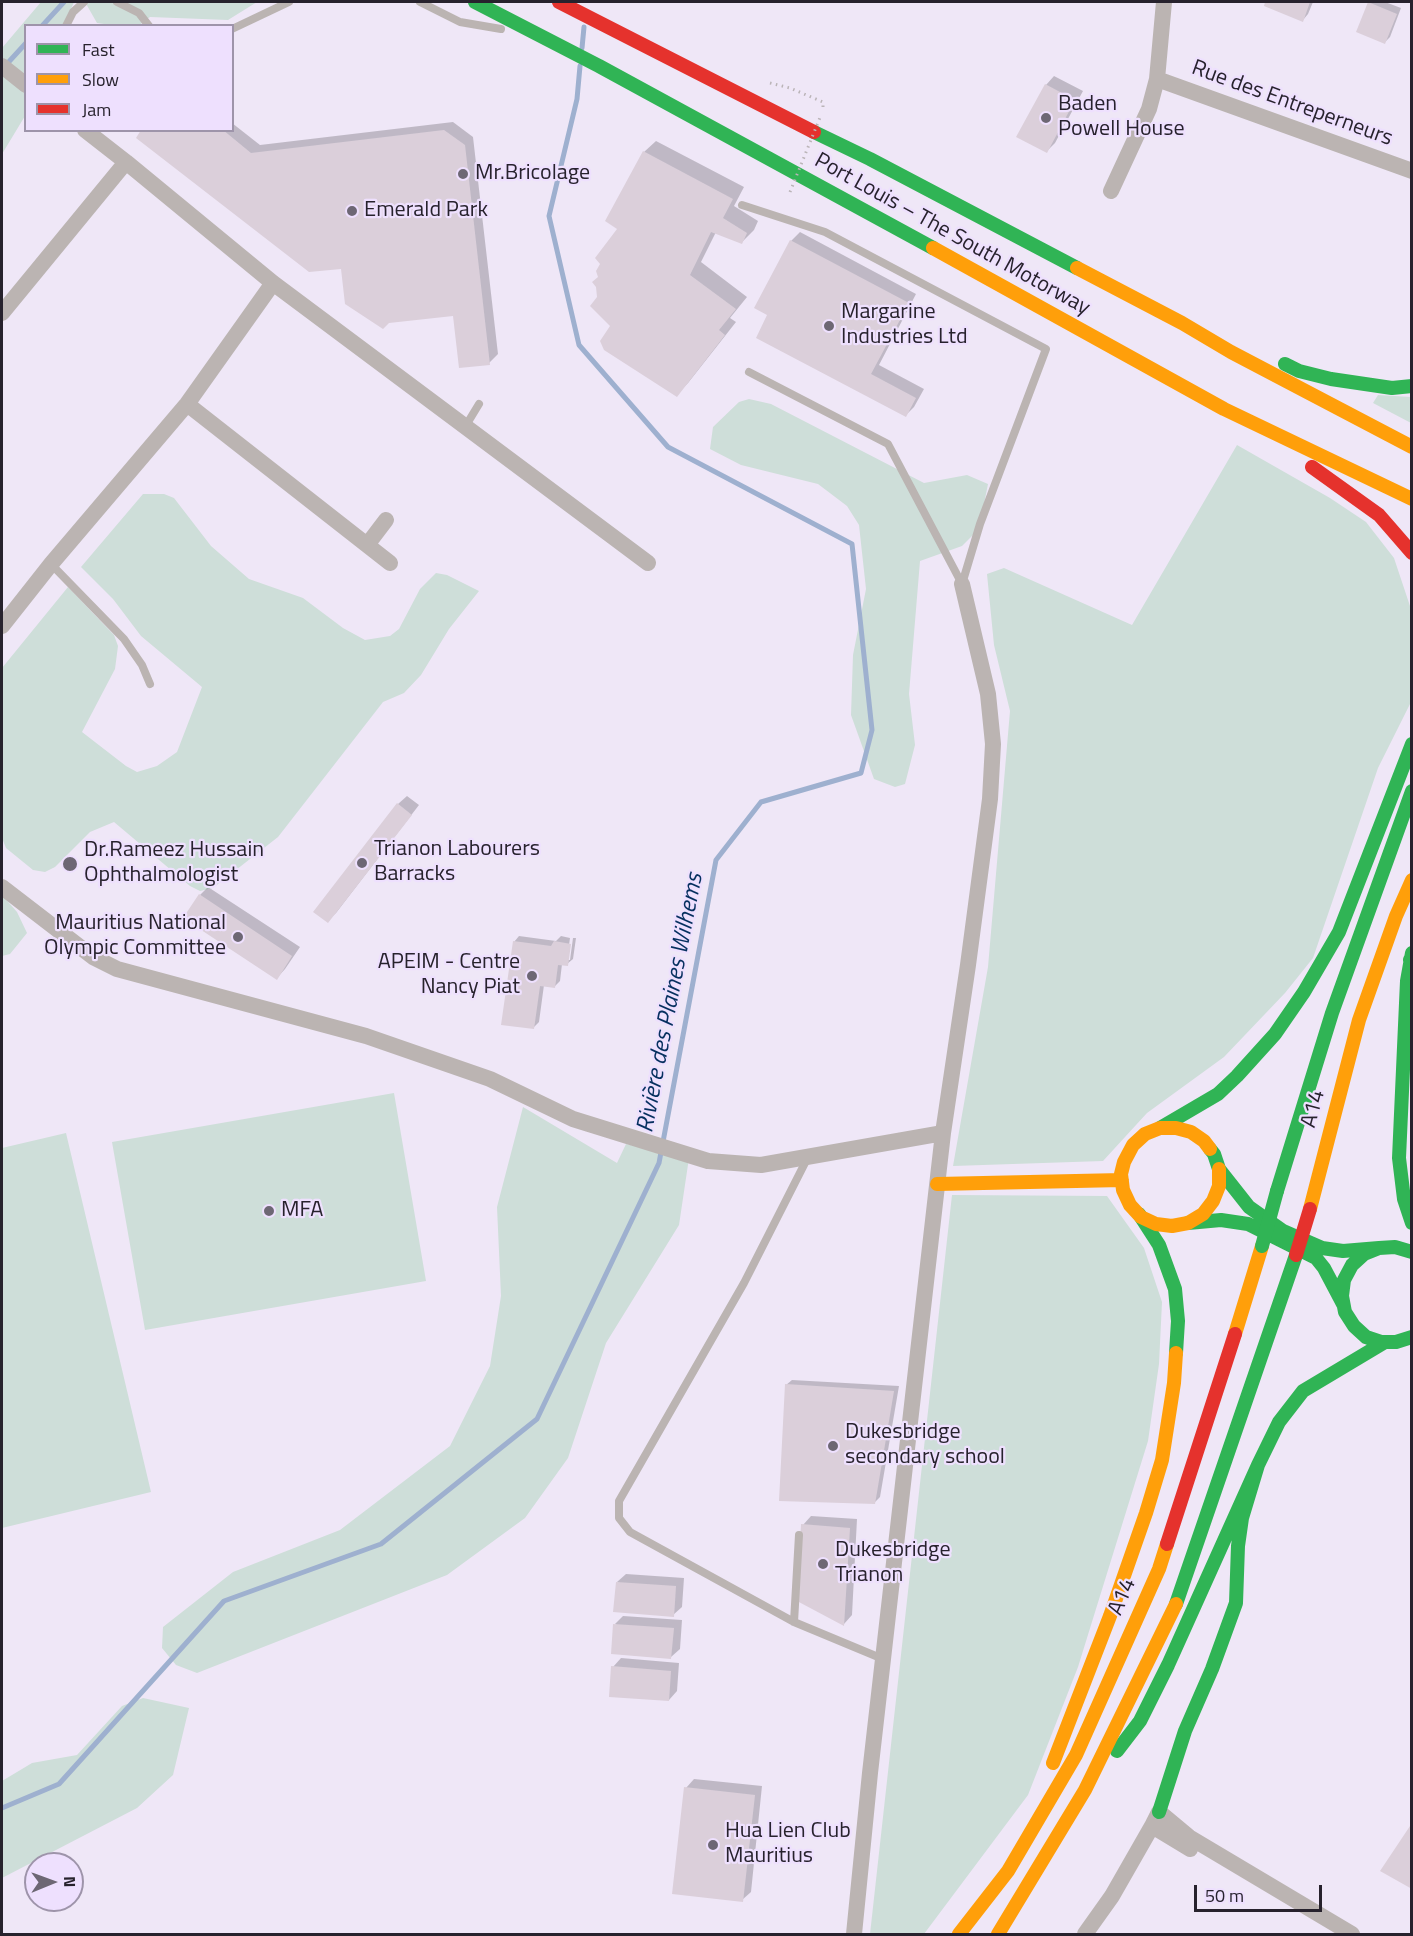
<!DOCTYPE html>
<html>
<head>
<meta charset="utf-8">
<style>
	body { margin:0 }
	#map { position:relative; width:1413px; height:1936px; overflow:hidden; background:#efe7f7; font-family:"Titillium Web",sans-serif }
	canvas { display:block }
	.frame { position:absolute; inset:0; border:3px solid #27222d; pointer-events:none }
	.legend { position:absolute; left:24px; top:24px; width:210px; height:108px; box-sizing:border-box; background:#eee0fe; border:2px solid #9e94aa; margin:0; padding:8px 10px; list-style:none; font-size:18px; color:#27222d }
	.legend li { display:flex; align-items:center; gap:12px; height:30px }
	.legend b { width:30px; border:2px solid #9e94aa }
	.north { position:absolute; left:24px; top:1852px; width:60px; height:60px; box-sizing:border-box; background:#eee0fe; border:2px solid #9e94aa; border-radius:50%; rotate:89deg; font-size:16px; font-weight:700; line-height:24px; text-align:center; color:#27222d }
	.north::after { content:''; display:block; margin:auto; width:21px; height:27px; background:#6d6774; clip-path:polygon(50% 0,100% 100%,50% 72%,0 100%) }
	.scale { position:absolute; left:1194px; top:1885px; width:128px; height:27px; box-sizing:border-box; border:3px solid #27222d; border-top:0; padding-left:8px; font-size:18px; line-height:21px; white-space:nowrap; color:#27222d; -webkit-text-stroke:4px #eee0fe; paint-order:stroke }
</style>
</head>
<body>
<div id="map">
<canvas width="1413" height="1936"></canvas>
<div class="frame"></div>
<ul class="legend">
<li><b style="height:8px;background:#30b455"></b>Fast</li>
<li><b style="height:8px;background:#ff9f0a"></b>Slow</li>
<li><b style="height:8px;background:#e5322d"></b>Jam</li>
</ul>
<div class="north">N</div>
<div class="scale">50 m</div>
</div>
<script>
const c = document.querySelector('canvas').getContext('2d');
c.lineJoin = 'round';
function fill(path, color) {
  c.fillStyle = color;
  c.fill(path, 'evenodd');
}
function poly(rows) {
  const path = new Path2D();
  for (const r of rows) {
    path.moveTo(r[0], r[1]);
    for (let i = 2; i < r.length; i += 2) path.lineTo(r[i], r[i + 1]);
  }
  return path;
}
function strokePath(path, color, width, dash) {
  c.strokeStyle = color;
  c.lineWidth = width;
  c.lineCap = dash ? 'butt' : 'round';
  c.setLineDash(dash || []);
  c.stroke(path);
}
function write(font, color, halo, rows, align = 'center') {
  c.font = font + ' "Titillium Web",sans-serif';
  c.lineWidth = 4.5;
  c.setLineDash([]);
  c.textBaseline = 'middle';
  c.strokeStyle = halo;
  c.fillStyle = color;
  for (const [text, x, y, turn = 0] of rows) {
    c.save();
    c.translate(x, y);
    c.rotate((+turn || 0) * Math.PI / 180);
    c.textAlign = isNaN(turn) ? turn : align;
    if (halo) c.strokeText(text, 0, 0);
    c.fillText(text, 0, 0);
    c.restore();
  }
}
fill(poly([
	[41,2,74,2,64,25,26,26,25,116,2,154,2,48],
	[85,2,257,2,228,20,150,17,138,26,111,25,97,23],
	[1378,395,1411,397,1411,423,1373,403],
	[749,399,771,404,924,483,967,475,988,484,979,529,962,546,920,561,909,694,915,745,905,784,895,787,874,779,851,715,853,655,866,589,859,525,847,506,818,484,741,465,710,449,713,427,739,402],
	[1237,445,1330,498,1366,522,1394,558,1411,609,1411,702,1378,768,1313,958,1285,993,1224,1057,1147,1113,1103,1161,953,1166,988,967,1010,711,994,645,987,574,1004,568,1132,625],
	[143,494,164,494,174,498,211,546,249,579,303,598,343,628,365,640,390,636,399,629,420,589,436,573,447,575,479,591,449,629,421,675,404,693,383,702,278,837,213,888,200,891,190,886,114,822,90,832,55,867,45,872,33,870,6,848,2,838,2,668,68,587,114,635,118,646,115,669,82,732,126,766,137,772,157,766,177,752,202,687,141,636,113,599,81,567],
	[2,895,17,912,27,933,10,954,2,956],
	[394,1093,426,1281,145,1330,112,1142],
	[523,1107,617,1163,626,1144,689,1158,679,1225,606,1343,568,1458,525,1518,447,1575,197,1673,176,1665,162,1648,163,1627,233,1572,340,1530,450,1446,490,1366,501,1296,497,1207],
	[66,1133,151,1492,2,1528,2,1148],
	[952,1195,1107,1196,1144,1248,1162,1302,1159,1364,1148,1441,1078,1667,1028,1795,924,1934,870,1934],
	[143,1698,189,1708,173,1775,137,1808,2,1878,2,1781,32,1763,77,1755,122,1706]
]), '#ceded9');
fill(poly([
	[1267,2,1313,2,1308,14,1303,20,1266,6],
	[1370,2,1385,2,1401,8,1390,37,1385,42,1369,3],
	[1054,76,1083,91,1055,143,1047,151,1046,85],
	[453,122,473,137,498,354,489,363,454,314,342,267,143,130,232,130,232,123,260,145],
	[656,141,744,187,734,206,758,221,754,230,742,242,716,232,701,262,747,297,730,318,736,322,688,383,676,395,612,326,599,297,599,277,619,228,644,152],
	[800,232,916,294,879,365,924,389,914,407,906,415,770,315,756,308,791,241],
	[407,796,419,805,336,913,327,921,398,804],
	[208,887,300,947,285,969,277,978,200,895],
	[519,936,556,941,561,936,570,938,567,960,570,960,573,938,576,938,573,959,567,964,562,964,560,981,554,987,544,985,539,1022,533,1028,514,942],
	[792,1380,899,1386,880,1497,875,1502,786,1385],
	[811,1516,857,1519,852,1615,844,1624,803,1525],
	[626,1574,684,1578,682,1607,673,1615,617,1582],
	[623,1616,682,1620,680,1649,671,1657,615,1624],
	[621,1658,679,1663,677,1691,669,1700,613,1667],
	[694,1779,762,1786,751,1892,742,1900,686,1788]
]), '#0003');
strokePath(poly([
	[42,26,64,2],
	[582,48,584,27],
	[5,66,26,43],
	[2,1808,59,1784,224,1601,381,1544,537,1419,659,1163,716,860,761,802,861,773,872,730,852,544,668,447,579,345,549,216,577,99,580,66]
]), '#9eb0cf', 5);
fill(poly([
	[1265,2,1310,2,1303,22,1264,6],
	[1368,2,1397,14,1385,44,1356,32],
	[1045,84,1075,100,1047,153,1016,137],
	[141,130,223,130,251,153,444,130,465,145,490,365,459,368,453,316,389,323,383,329,345,304,341,269,309,272,136,138],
	[643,151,733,199,723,218,747,233,742,244,711,232,690,275,736,309,719,330,725,335,677,397,604,350,600,341,610,326,590,306,597,297,596,287,592,282,598,277,596,271,600,264,595,258,617,229,605,221],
	[790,240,909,303,871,374,916,398,906,417,756,338,767,315,754,308],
	[397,803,412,815,328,923,313,912],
	[199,894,292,956,277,980,183,918],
	[513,941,551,946,554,941,571,944,568,966,558,965,555,988,540,986,534,1029,501,1025],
	[785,1384,894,1391,875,1504,779,1501],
	[801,1524,850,1528,844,1626,797,1601],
	[616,1582,676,1586,674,1617,613,1612],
	[613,1624,674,1628,671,1659,611,1654],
	[611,1666,671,1671,669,1701,609,1697],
	[684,1787,755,1795,743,1902,672,1894],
	[1412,1823,1412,1889,1380,1871]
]), '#dbcfda');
strokePath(poly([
	[770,83,790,88,823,102,823,110]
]), '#bab4b7', 3, [1.5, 4.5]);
strokePath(poly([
	[117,2,139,13,149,26],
	[420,2,460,22,501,29],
	[66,26,73,12,84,2],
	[232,29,289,2],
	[742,205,825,232,1046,349,980,524,962,584],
	[749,372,888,444,962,584],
	[465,427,479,404],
	[51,564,124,639,142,665,150,684],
	[808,1157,744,1283,619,1501,619,1518,630,1532,794,1622,883,1659],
	[794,1622,799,1535]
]), '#bbb4b2', 8);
strokePath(poly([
	[2,66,26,85],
	[1157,79,1412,171],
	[85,130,126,162,273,283,648,563],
	[1111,191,1149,109,1157,79,1164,2],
	[2,313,126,162],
	[187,404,390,563],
	[367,545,386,520],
	[2,626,51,564,187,404,273,283],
	[2,887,93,957,117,969,366,1036,490,1079,573,1119,708,1161,761,1165,943,1133],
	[1152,1826,1190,1849],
	[854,1934,870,1773,943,1133,968,965,990,799,993,744,988,694,962,584],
	[1085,1934,1112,1896,1152,1826,1159,1812,1189,1837,1352,1934]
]), '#bbb4b2', 16);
strokePath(poly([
	[475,2,599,66,933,248],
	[814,132,870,159,1077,268],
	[1285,364,1299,371,1331,379,1392,388,1412,386],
	[1339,932,1412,744],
	[1412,953,1407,981,1399,1158,1404,1199,1412,1223],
	[1410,960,1412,956],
	[1160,1128,1218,1094,1237,1076,1275,1034,1304,992,1339,932],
	[1210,1149,1214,1154,1219,1169,1249,1207,1283,1231,1322,1248,1343,1251,1379,1248],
	[1277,1191,1332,1013,1412,791],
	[1139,1214,1159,1245,1175,1289,1178,1321,1176,1353],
	[1188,1223,1221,1220,1248,1224,1316,1258,1324,1268,1343,1304],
	[1412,1252,1395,1247,1379,1248,1364,1254,1352,1265,1344,1280,1342,1296,1345,1312,1354,1326,1366,1337,1381,1342,1396,1342,1412,1337],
	[1176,1604,1296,1255],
	[1117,1751,1140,1721,1168,1665,1258,1465],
	[1159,1812,1185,1731,1212,1669,1236,1603,1238,1546,1242,1518,1258,1465,1279,1422,1303,1391,1385,1342]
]), '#30b455', 14);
strokePath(poly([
	[933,248,1224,409,1412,499],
	[1077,268,1182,323,1231,352,1412,447],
	[1210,1149,1204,1141,1191,1132,1176,1128,1160,1128,1145,1134,1133,1145,1124,1162,1121,1174,1123,1190,1130,1205,1141,1217,1156,1224,1172,1226,1188,1223,1203,1214,1213,1201,1219,1186,1219,1169],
	[937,1184,1122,1180],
	[1310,1209,1359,1020,1396,916,1412,880],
	[1235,1334,1262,1246],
	[1053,1763,1110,1616,1146,1513,1162,1460,1174,1383,1176,1353],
	[959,1934,1008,1871,1076,1755,1159,1569,1167,1544],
	[998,1934,1085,1790,1176,1604]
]), '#ff9f0a', 14);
strokePath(poly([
	[559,2,814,132],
	[1312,467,1379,515,1412,553],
	[1167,1544,1235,1334]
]), '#e5322d', 14);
strokePath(poly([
	[790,192,821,115]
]), '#bab4b7', 3, [1.5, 4.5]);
strokePath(poly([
	[1262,1246,1277,1191]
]), '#30b455', 14);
strokePath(poly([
	[1296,1255,1310,1209]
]), '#e5322d', 14);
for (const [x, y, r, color] of [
	[1046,118,6,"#6d6774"],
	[463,174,6,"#6d6774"],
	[352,211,6,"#6d6774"],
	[829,326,6,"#6d6774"],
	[362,863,6,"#6d6774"],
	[70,864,8,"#6d6774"],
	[238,937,6,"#6d6774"],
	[532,976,6,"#6d6774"],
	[269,1211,6,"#6d6774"],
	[833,1446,6,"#6d6774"],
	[823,1564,6,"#6d6774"],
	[713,1845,6,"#6d6774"]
]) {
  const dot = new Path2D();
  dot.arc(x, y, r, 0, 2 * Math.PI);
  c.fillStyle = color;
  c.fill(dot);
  strokePath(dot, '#eee0fe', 2);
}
write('22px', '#27222d', '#eee0fe', [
	["Rue des Entreperneurs",1292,104,20],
	["Port Louis – The South Motorway",952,235,29],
	["A14",1314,1109,-75],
	["A14",1123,1597,-66]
]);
write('22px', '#27222d', '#eee0fe', [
	["Baden",1058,105],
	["Powell House",1058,130],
	["Mr.Bricolage",475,174],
	["Emerald Park",364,211],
	["Margarine",841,313],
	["Industries Ltd",841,338],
	["Trianon Labourers",374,850],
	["Barracks",374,875],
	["Dr.Rameez Hussain",84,851],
	["Ophthalmologist",84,876],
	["Mauritius National",226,924,"right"],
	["Olympic Committee",226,949,"right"],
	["APEIM - Centre",520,963,"right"],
	["Nancy Piat",520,988,"right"],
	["MFA",281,1211],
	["Dukesbridge",845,1433],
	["secondary school",845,1458],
	["Dukesbridge",835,1551],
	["Trianon",835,1576],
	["Hua Lien Club",725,1832],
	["Mauritius",725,1857]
], 'left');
write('italic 24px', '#06305f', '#eee0fe', [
	["Rivière des Plaines Wilhems",671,1003,-79]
]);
</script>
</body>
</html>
